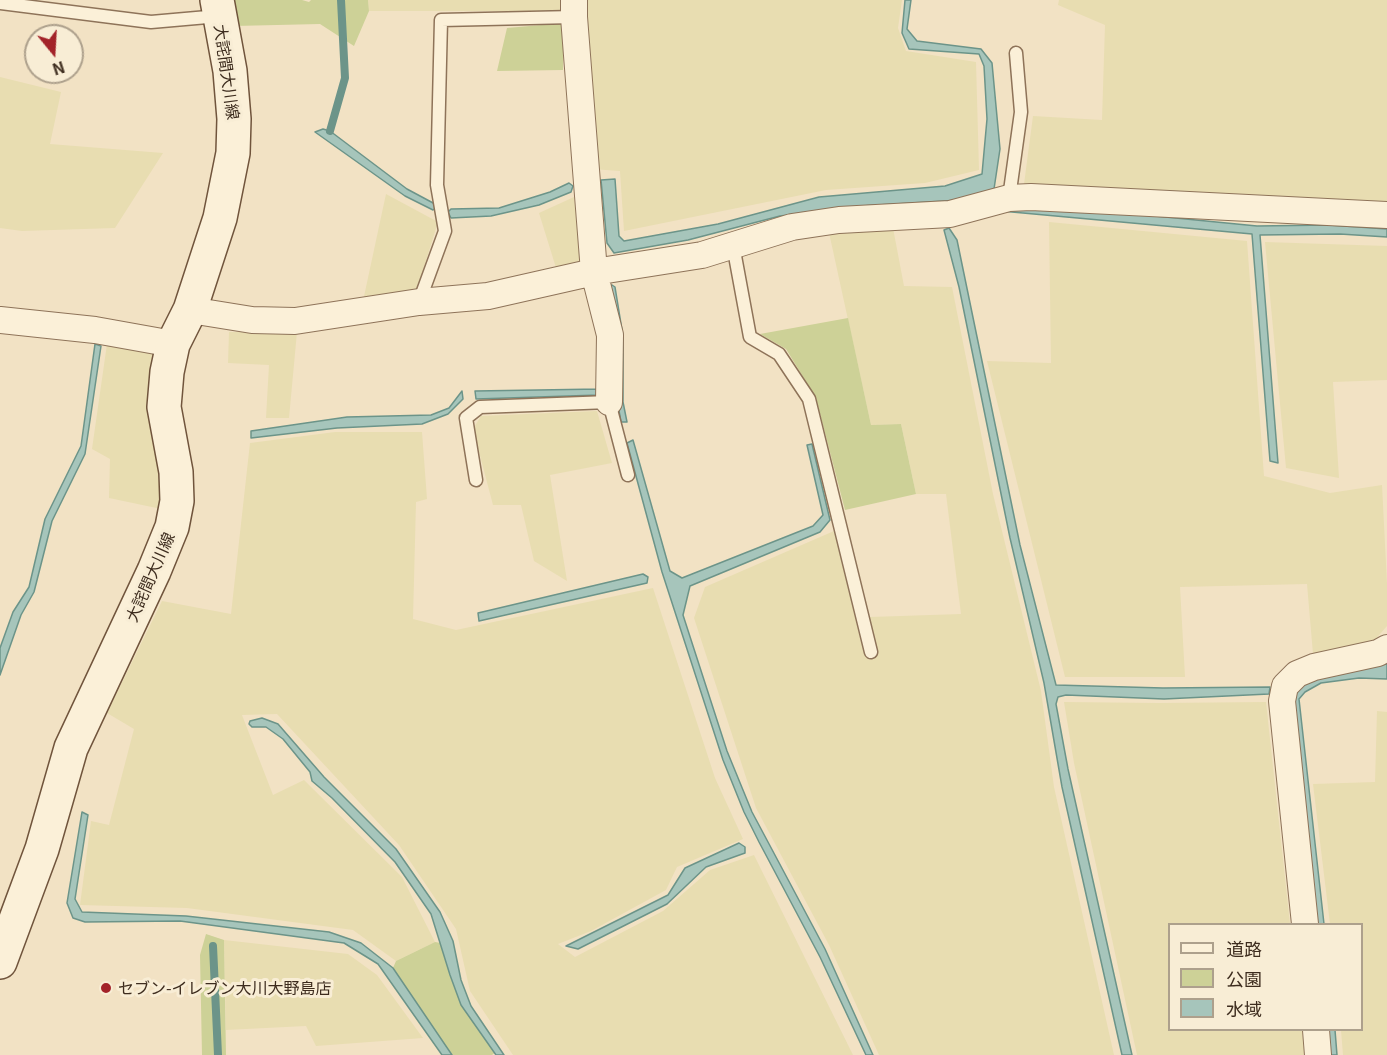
<!DOCTYPE html>
<html>
<head>
<meta charset="utf-8">
<style>
	body { margin:0 }
	#map { position:relative; width:1387px; height:1055px; overflow:hidden; background:#f2e2c4; font-family:Georgia,"Noto Sans JP",serif }
	canvas { display:block }
	.legend { position:absolute; left:1168px; top:923px; width:195px; height:108px; box-sizing:border-box; background:#f8edd5; border:2px solid #ada08c; margin:0; padding:8px 10px; list-style:none; font-size:18px; color:#3d2c1e }
	.legend li { display:flex; align-items:center; gap:12px; height:30px }
	.legend b { width:30px; border:2px solid #ada08c }
	.north { position:absolute; left:24px; top:24px; width:60px; height:60px; box-sizing:border-box; background:#f8edd5; border:2px solid #ada08c; border-radius:50%; rotate:162deg; font-size:16px; font-weight:700; line-height:24px; text-align:center; color:#3d2c1e }
	.north::after { content:''; display:block; margin:auto; width:21px; height:27px; background:#a32329; clip-path:polygon(50% 0,100% 100%,50% 72%,0 100%) }
</style>
</head>
<body>
<div id="map">
<canvas width="1387" height="1055"></canvas>
<ul class="legend">
<li><b style="height:8px;background:#fbf0d8"></b>道路</li>
<li><b style="height:16px;background:#cdd197"></b>公園</li>
<li><b style="height:16px;background:#a6c5bb"></b>水域</li>
</ul>
<div class="north">N</div>
</div>
<script>
const c = document.querySelector('canvas').getContext('2d');
c.lineJoin = 'round';
function fill(path, color) {
  c.fillStyle = color;
  c.fill(path, 'evenodd');
}
function poly(rows) {
  const path = new Path2D();
  for (const r of rows) {
    path.moveTo(r[0], r[1]);
    for (let i = 2; i < r.length; i += 2) path.lineTo(r[i], r[i + 1]);
  }
  return path;
}
function strokePath(path, color, width, dash) {
  c.strokeStyle = color;
  c.lineWidth = width;
  c.lineCap = dash ? 'butt' : 'round';
  c.setLineDash(dash || []);
  c.stroke(path);
}
function write(font, color, halo, rows, align = 'center') {
  c.font = font + ' Georgia,"Noto Sans JP",serif';
  c.lineWidth = 6;
  c.setLineDash([]);
  c.textBaseline = 'middle';
  c.strokeStyle = halo;
  c.fillStyle = color;
  for (const [text, x, y, turn = 0] of rows) {
    c.save();
    c.translate(x, y);
    c.rotate((+turn || 0) * Math.PI / 180);
    c.textAlign = isNaN(turn) ? turn : align;
    if (halo) c.strokeText(text, 0, 0);
    c.fillText(text, 0, 0);
    c.restore();
  }
}
fill(poly([
	[368,0,566,0,566,11,369,11],
	[583,0,902,0,898,28,906,51,976,62,979,170,925,183,826,190,624,231,620,171,592,169],
	[1059,0,1387,0,1387,205,1024,184,1033,116,1102,120,1105,25,1058,5],
	[0,77,61,92,50,144,163,153,115,228,22,231,0,228],
	[386,194,438,222,416,293,363,301],
	[574,197,582,265,557,271,539,213],
	[1049,222,1247,241,1264,476,1330,493,1382,485,1387,584,1387,626,1373,642,1313,654,1307,584,1180,587,1185,677,1065,677,987,361,1051,363],
	[828,228,893,228,904,286,952,287,993,494,1041,691,1054,787,1114,1055,879,1055,829,945,756,808,694,618,705,587,834,531,861,642,873,644,870,617,961,614,946,494,916,494,901,424,871,425],
	[1265,242,1387,246,1387,380,1333,382,1339,478,1286,468],
	[229,332,297,332,289,418,266,418,269,365,228,363],
	[107,344,155,351,166,510,109,498,110,459,92,449],
	[597,411,612,463,550,475,567,581,534,561,521,505,493,505,473,429,481,416],
	[335,432,422,432,427,499,416,502,413,619,456,630,653,588,715,778,743,839,677,867,666,890,591,931,558,944,575,957,663,911,710,870,754,855,853,1055,513,1055,470,991,456,929,399,845,277,714,242,715,273,795,304,780,402,877,435,942,396,961,353,930,187,908,80,905,91,821,109,825,134,729,107,713,162,601,231,614,250,443],
	[1064,702,1159,703,1266,702,1290,924,1170,924,1170,1030,1302,1030,1305,1055,1137,1055,1074,763],
	[1377,711,1387,712,1387,1055,1343,1055,1341,1030,1362,1030,1362,924,1330,924,1313,784,1375,782],
	[224,940,348,954,377,975,423,1038,316,1046,306,1026,226,1030]
]), '#e8ddb1');
fill(poly([
	[228,0,302,0,309,2,311,0,368,0,369,11,354,46,320,24,234,26],
	[564,23,563,70,497,71,507,28],
	[848,318,871,425,901,424,916,494,845,510,816,398,786,349,760,334],
	[206,934,224,940,226,1055,202,1055,200,955],
	[435,942,441,943,450,975,461,1005,495,1053,492,1055,452,1055,393,968,396,961]
]), '#cdd197');
const water = poly([
	[905,0,911,0,907,29,917,41,981,49,992,63,1000,149,994,189,961,200,861,206,780,216,688,240,614,253,607,243,601,180,615,179,619,236,624,241,718,224,819,197,945,186,982,174,987,119,984,66,979,54,909,49,902,33,905,0],
	[323,129,330,131,407,189,435,204,437,207,433,210,405,196,315,132,323,129],
	[569,183,573,186,571,192,539,205,491,216,451,218,448,212,451,209,499,208,550,192,569,183],
	[1008,207,1145,215,1257,226,1329,225,1387,229,1387,237,1340,234,1260,235,1278,463,1270,461,1252,234,1001,211,1008,207],
	[949,228,957,240,1020,545,1056,685,1163,688,1270,687,1269,694,1164,699,1066,695,1058,697,1056,704,1068,769,1132,1055,1122,1055,1062,787,1044,683,1010,538,959,287,944,230,949,228],
	[612,285,615,287,623,336,623,402,627,422,621,422,618,405,607,286,612,285],
	[95,344,101,346,85,454,52,521,34,592,21,615,0,675,0,648,13,612,29,587,45,519,81,446,95,344],
	[600,389,599,395,476,399,475,391,600,389],
	[462,391,463,399,448,414,422,424,337,428,251,438,251,431,347,417,431,415,449,408,462,391],
	[633,440,670,571,682,578,813,526,823,515,807,445,812,444,830,520,820,532,690,586,683,615,727,751,752,812,825,949,873,1055,866,1055,820,957,759,842,744,812,723,760,662,572,627,443,633,440],
	[643,574,648,577,647,583,479,621,478,613,643,574],
	[1385,664,1387,664,1387,679,1359,678,1321,683,1305,692,1299,699,1324,924,1316,924,1293,701,1298,690,1305,682,1385,664],
	[262,718,278,724,324,777,396,849,440,912,453,941,461,980,471,1006,504,1055,496,1055,461,1005,450,975,431,914,395,862,332,798,312,781,310,772,283,739,266,727,252,727,249,724,250,721,262,718],
	[82,812,88,815,75,899,82,912,186,916,329,932,361,943,393,968,452,1055,442,1055,378,964,344,943,180,921,85,922,73,918,67,903,82,812],
	[739,843,745,847,745,853,706,867,667,904,578,949,566,946,668,895,685,868,739,843],
	[1328,1030,1335,1030,1337,1055,1330,1055,1328,1030]
]);
fill(water, '#a6c5bb');
strokePath(water, '#6c9489', 1.5);
strokePath(poly([
	[330,131,345,78,341,0],
	[213,946,218,1055]
]), '#6c9489', 8);
const service = poly([
	[0,3,151,22,219,16],
	[1009,198,1021,112,1016,53],
	[733,245,750,337,779,354,809,399,871,652],
	[419,302,445,231,437,185,441,20,574,17],
	[476,480,466,418,480,407,609,402,628,475]
]);
const minor = poly([
	[574,0,574,17,594,272,610,335,609,402],
	[190,310,252,320,295,321,419,302,488,296,594,272,702,255,792,227,839,220,950,214,1009,198,1031,197,1387,215],
	[0,320,95,330,173,344],
	[1305,924,1282,701,1285,686,1297,674,1314,667,1378,653,1387,648],
	[1316,1030,1318,1055]
]);
const secondary = poly([
	[0,962,42,849,71,748,154,571,172,527,177,501,176,472,164,407,167,372,173,344,190,310,220,218,233,153,234,119,230,71,217,0]
]);
strokePath(service, '#8e7359', 15);
strokePath(minor, '#8e7359', 28);
strokePath(secondary, '#70543c', 36);
strokePath(service, '#fbf0d8', 12);
strokePath(minor, '#fbf0d8', 26);
strokePath(secondary, '#fbf0d8', 33);
for (const [x, y, r, color] of [
	[106,988,6,"#a32329"]
]) {
  const dot = new Path2D();
  dot.arc(x, y, r, 0, 2 * Math.PI);
  c.fillStyle = color;
  c.fill(dot);
  strokePath(dot, '#f8edd5', 2);
}
write('16px', '#3d2c1e', '#f8edd5', [
	["大詫間大川線",227,72,82],
	["大詫間大川線",150,577,-66]
]);
write('16px', '#3d2c1e', '#f8edd5', [
	["セブン-イレブン大川大野島店",118,988]
], 'left');
</script>
</body>
</html>
